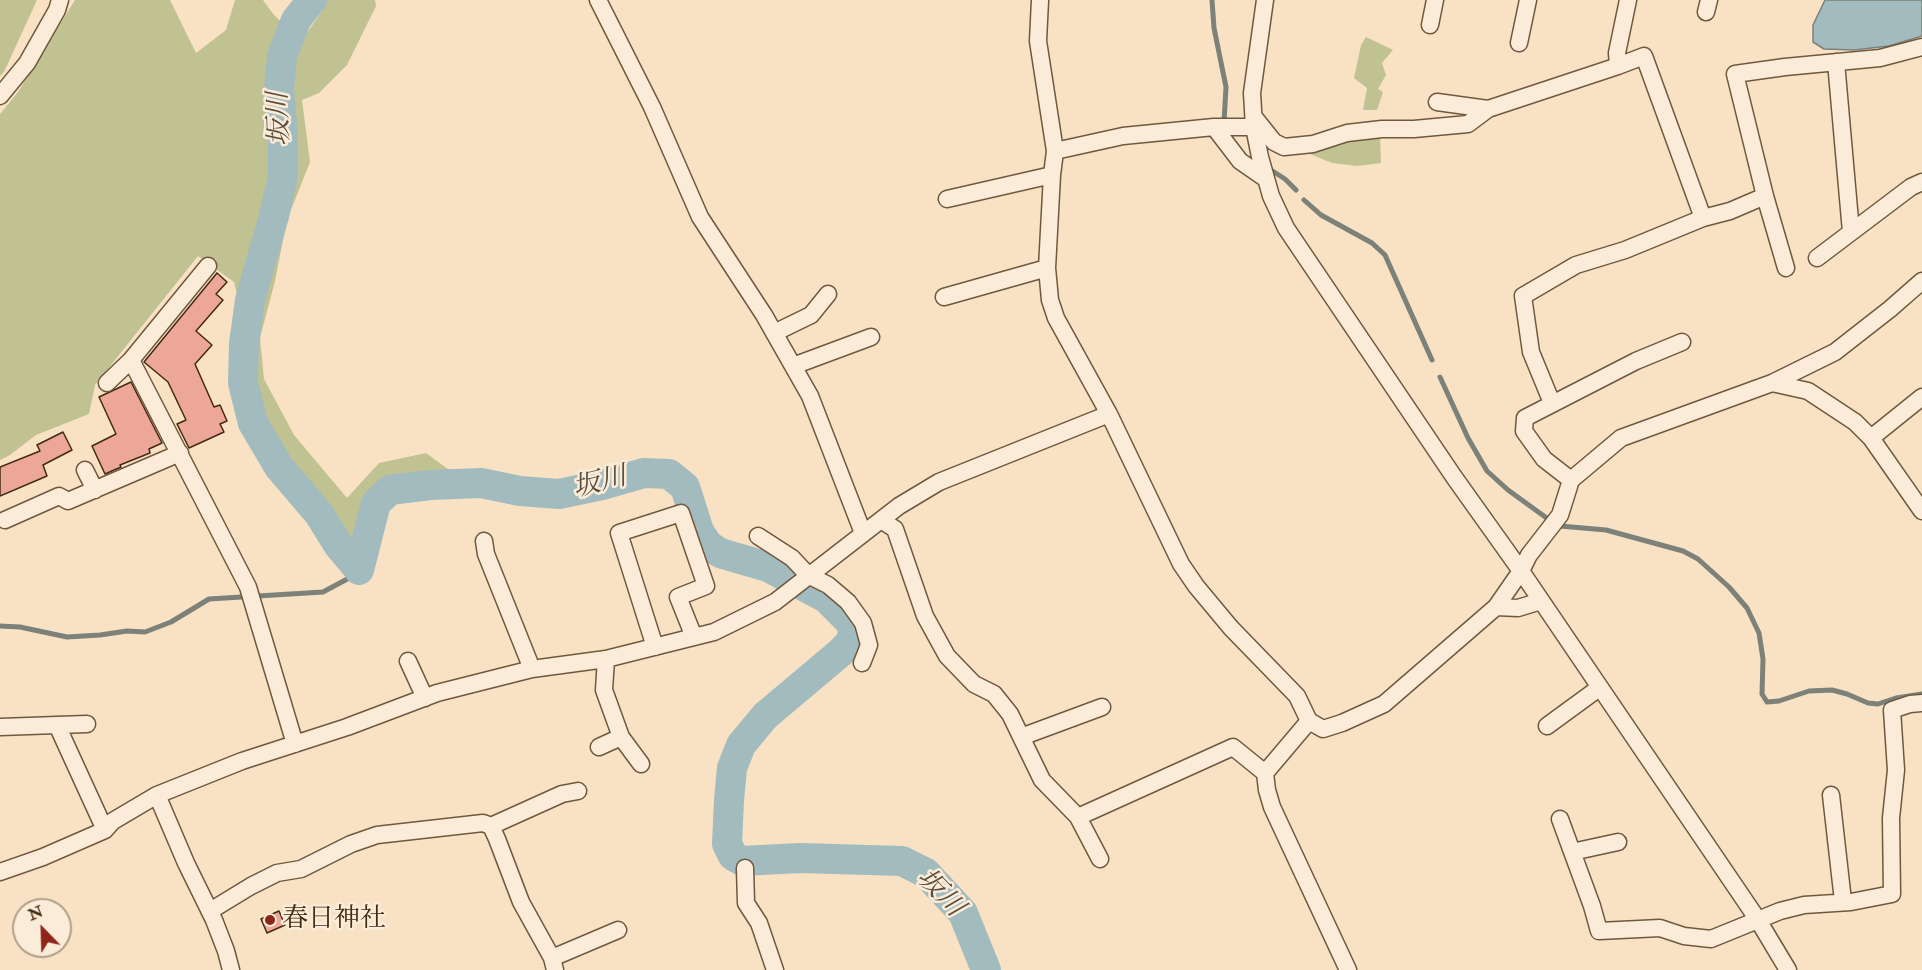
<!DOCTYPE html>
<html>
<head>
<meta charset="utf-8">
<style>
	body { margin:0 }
	#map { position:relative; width:1922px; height:970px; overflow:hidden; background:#f8e2c3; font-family:"IM FELL Double Pica",serif }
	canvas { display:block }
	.north { position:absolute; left:12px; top:898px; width:60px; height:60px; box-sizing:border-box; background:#faecd8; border:2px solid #b19e89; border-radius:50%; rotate:337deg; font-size:16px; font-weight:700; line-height:24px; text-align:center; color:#432a12 }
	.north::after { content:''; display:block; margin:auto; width:21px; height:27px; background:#8f2418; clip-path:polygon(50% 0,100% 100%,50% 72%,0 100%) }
</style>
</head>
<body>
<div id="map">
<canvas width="1922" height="970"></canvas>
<div class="north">N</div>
</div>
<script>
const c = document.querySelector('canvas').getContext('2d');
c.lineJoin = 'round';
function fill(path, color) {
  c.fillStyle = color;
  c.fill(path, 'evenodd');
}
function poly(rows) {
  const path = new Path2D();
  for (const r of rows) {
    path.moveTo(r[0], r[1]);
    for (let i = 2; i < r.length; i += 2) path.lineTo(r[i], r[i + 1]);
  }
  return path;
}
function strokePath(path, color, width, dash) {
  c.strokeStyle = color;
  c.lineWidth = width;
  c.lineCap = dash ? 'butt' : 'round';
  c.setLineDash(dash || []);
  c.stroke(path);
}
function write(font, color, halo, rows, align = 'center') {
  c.font = font + ' "IM FELL Double Pica","Noto Serif JP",serif';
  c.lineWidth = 5;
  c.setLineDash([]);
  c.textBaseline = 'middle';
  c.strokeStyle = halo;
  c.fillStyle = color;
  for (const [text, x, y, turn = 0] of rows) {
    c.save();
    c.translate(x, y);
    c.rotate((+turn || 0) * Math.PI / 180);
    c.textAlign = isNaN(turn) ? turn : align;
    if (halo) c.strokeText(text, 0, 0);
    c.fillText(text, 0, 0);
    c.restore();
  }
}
fill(poly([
	[0,0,37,0,4,72,0,76],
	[75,0,170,0,196,53,226,30,235,0,263,0,274,15,301,41,323,10,320,0,375,0,376,6,347,65,319,93,302,100,310,162,287,220,275,281,260,338,264,379,294,435,347,498,379,463,426,453,456,475,401,481,376,490,357,553,284,460,258,406,253,363,234,282,198,256,95,385,89,414,36,435,10,455,0,460,0,114,18,92],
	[1366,37,1393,50,1382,63,1386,75,1378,89,1383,92,1377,110,1363,110,1367,88,1354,78,1361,45],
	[1380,134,1381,163,1357,166,1332,163,1298,149]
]), '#c0c291');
const water = poly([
	[1825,0,1922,0,1922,36,1889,46,1854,50,1824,49,1813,42,1813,25,1825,0]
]);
fill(water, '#a2bbbe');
strokePath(water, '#7c8179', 1.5);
strokePath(poly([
	[1212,0,1214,28,1226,87,1224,122],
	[1271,170,1285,179,1296,190],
	[1304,200,1321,215,1372,243,1385,255,1432,360],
	[1440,377,1468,438,1487,471,1508,490,1548,519],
	[1560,526,1606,530,1683,551,1698,559,1729,587,1747,608,1759,633,1763,659,1762,694,1767,702,1779,701,1809,691,1832,690,1847,694,1868,703,1878,704,1896,698,1922,694],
	[0,626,20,627,67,637,100,635,127,631,145,632,171,622,209,599,323,592,351,577,359,570]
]), '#7c8179', 5);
strokePath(poly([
	[312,0,296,20,282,56,279,90,283,134,283,176,274,216,250,300,244,344,243,383,253,423,279,467,319,514,339,546,359,570,376,503,390,490,430,485,481,483,520,491,559,494,602,485,644,473,669,474,685,487,699,531,708,545,720,553,768,567,826,598,851,623,854,638,841,652,765,716,741,745,732,768,729,800,727,844,733,856,742,861,800,858,902,861,926,873,963,913,986,970]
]), '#a2bbbe', 30);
const building = poly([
	[217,273,227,282,216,294,223,300,196,331,212,345,195,364,214,407,220,405,227,421,220,424,224,432,189,448,177,424,186,420,168,382,144,362,217,273],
	[131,382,162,443,149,449,150,453,120,465,121,467,105,474,92,446,116,434,99,397,131,382],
	[63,432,72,450,43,465,47,476,0,496,0,467,40,451,37,445,63,432],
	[279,911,285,925,267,933,261,919,279,911]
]);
fill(building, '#eca799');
strokePath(building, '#432a12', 1.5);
const street = poly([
	[598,0,652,107,700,217,764,315,810,396,863,533],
	[1040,0,1038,41,1055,151,1052,175,1047,268,1050,300,1056,318,1109,414,1181,564,1196,586,1231,628,1297,696,1309,721,1265,773,1267,790,1272,807,1348,970],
	[1265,0,1252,93,1254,127,1260,157,1271,196,1286,228,1454,477,1521,571,1758,920,1788,970],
	[1628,0,1617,53,1618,66,1644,56,1703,218],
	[1706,12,1709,0],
	[1430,25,1435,0],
	[1519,43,1528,0],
	[1836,62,1851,232],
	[0,96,27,63,57,10,60,0],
	[1437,102,1488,109],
	[1254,117,1274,142,1284,147,1313,144,1347,133,1382,129,1414,129,1468,124,1488,109,1618,66],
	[1214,127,1254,127],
	[1055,151,1123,136,1214,127,1240,161,1266,179],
	[947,199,1052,175],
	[1817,258,1911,187,1922,182],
	[208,266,131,360,248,587,295,744],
	[1786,268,1765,196,1735,74,1785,67,1880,58,1922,47],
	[944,297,1047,268],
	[774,333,811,315,828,294],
	[793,366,871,337],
	[107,383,131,360],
	[1772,383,1808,391,1855,422,1871,438,1922,511],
	[1552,403,1531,352,1523,296,1576,265,1625,250,1703,218,1730,211,1765,196],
	[1871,438,1922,397],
	[85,470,95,490],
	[1571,480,1544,459,1524,431,1525,418,1636,361,1682,342],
	[5,520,59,496,68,501,180,453],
	[881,520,895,529,925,616,947,656,974,684,994,694,1010,714,1042,780,1078,817,1233,747,1265,773],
	[758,536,792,558,808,575,828,585,848,602,863,623,869,645,862,663],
	[484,541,486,554,532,669],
	[1496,607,1518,608,1541,601],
	[655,647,619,533,681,513,706,586,678,597,694,637],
	[606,659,604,690,621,737,641,764],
	[408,661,425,698],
	[1309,721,1323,729,1342,723,1384,704,1496,607,1521,571,1529,555,1560,515,1571,480,1621,438,1772,383,1835,352,1890,309,1922,281],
	[57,725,87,724],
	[1547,726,1599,688],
	[0,727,57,725,105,830],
	[1021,737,1102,707],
	[599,747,621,737],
	[157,795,186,863,214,920,226,951,231,970],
	[1831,795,1843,901],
	[1078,817,1100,859],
	[1560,819,1592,906,1599,931,1660,928,1684,936,1711,939,1780,911,1804,905,1851,902,1892,894,1891,818,1896,770,1892,710,1910,704,1922,703],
	[491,826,562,794,578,791],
	[1572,852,1618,842],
	[745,868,746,903,759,923,775,970],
	[0,872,43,857,105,830,113,821,157,795,242,761,347,727,437,693,532,669,606,659,714,632,775,602,899,506,939,482,1109,414],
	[210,911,251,886,277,873,301,869,351,844,377,835,483,823,491,826,497,839,521,902,552,958,555,970],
	[552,958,618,930]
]);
strokePath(street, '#70583e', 19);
strokePath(street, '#faecd8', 16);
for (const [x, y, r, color] of [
	[270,920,6,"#8f2418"]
]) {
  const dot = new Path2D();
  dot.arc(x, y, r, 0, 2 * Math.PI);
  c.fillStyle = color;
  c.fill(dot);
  strokePath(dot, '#faecd8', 2);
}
write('26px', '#432a12', '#faecd8', [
	["春日神社",282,920]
], 'left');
write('italic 27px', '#5b4e3d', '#faecd8', [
	["坂川",281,119,-92],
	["坂川",600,484,-14],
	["坂川",939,894,46]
]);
</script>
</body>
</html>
